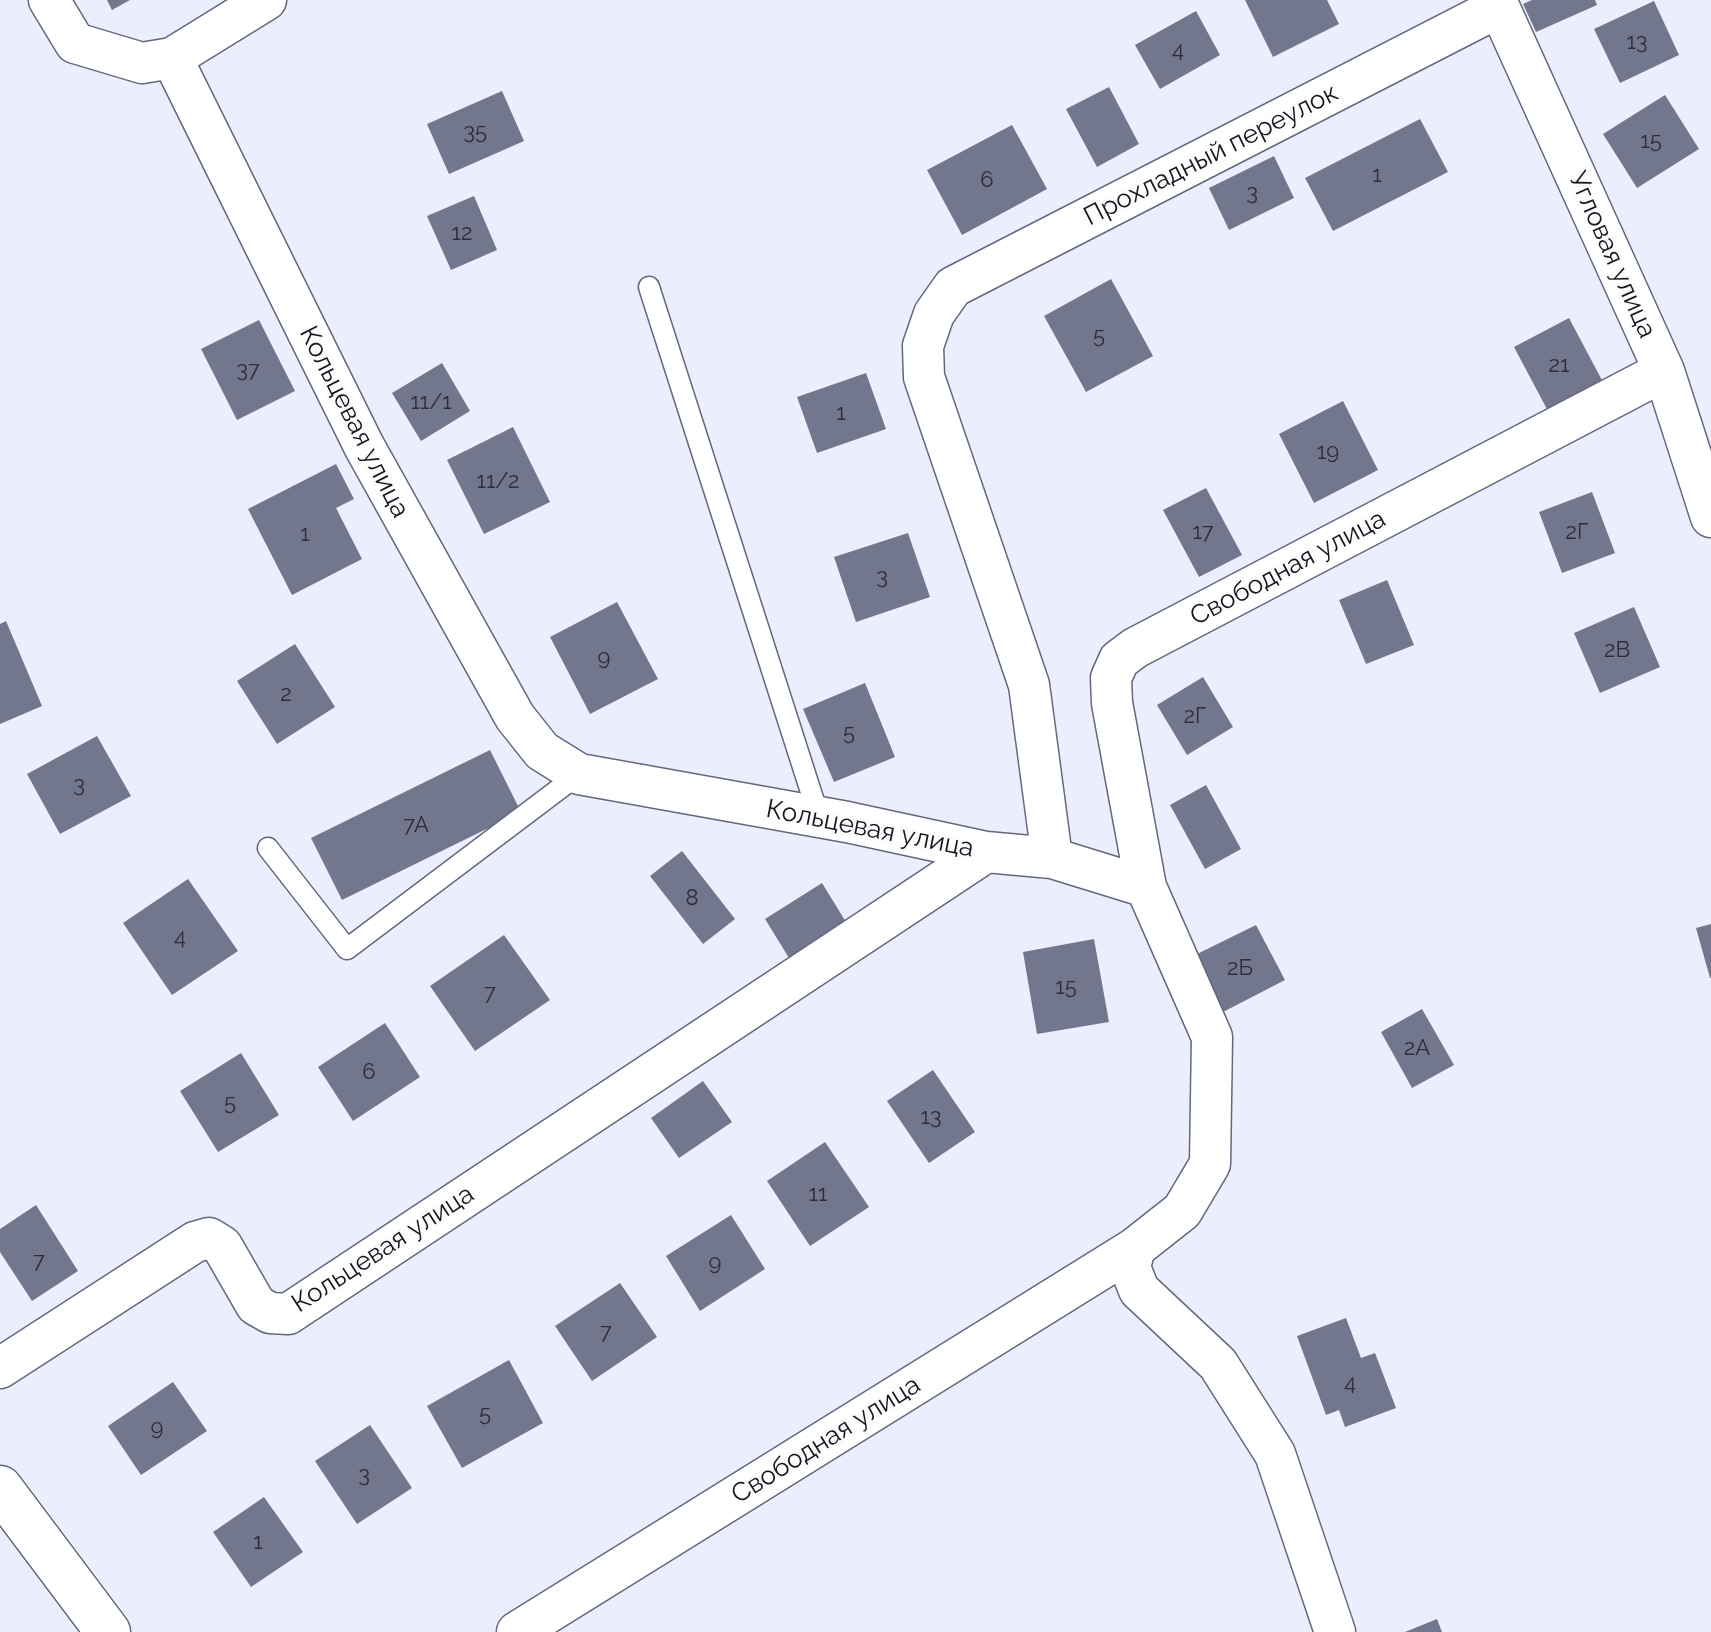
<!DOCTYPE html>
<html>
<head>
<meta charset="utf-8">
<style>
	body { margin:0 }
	canvas { display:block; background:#ebeefd }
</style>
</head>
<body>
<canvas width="1711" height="1632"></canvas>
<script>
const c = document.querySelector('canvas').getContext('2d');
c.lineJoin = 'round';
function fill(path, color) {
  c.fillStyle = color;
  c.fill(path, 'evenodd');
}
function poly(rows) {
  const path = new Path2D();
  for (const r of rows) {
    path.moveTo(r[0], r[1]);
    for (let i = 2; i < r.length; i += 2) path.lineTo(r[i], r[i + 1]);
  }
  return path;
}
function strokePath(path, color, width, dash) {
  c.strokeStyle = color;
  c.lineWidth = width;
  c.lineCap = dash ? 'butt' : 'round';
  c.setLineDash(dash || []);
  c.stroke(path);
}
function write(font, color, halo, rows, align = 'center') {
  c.font = font + ' Raleway,sans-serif';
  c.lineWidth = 7;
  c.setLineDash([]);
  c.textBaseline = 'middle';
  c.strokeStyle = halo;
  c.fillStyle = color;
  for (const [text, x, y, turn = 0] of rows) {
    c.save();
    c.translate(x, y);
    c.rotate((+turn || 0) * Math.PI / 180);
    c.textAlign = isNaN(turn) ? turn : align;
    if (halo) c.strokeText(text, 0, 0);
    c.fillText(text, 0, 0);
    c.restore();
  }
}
fill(poly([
	[107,0,130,0,112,10],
	[1245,0,1327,0,1339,24,1273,57],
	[1532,0,1595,0,1597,5,1536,32,1523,4],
	[1654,1,1679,55,1620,83,1594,29],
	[1196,11,1220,55,1160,89,1135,45],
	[1109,87,1139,144,1097,167,1066,109],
	[502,91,524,141,449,174,427,124],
	[1665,95,1699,149,1637,188,1603,134],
	[1420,119,1448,172,1333,231,1305,178],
	[1012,125,1047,189,962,235,927,170],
	[1274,156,1294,198,1229,230,1209,188],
	[474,196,497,250,451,270,427,216],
	[1111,279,1153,356,1086,392,1044,316],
	[1569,318,1604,384,1549,413,1514,347],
	[259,320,295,391,237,420,201,349],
	[442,363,470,411,421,441,392,393],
	[866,373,886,429,817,453,797,397],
	[1343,401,1378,470,1314,503,1279,434],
	[513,427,550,502,484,534,447,460],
	[336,464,354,499,336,508,362,559,292,595,248,509],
	[1206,488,1242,555,1199,577,1163,510],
	[1592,492,1615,553,1562,573,1539,512],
	[908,533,930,597,856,622,834,557],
	[1387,580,1414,645,1366,664,1339,600],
	[617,602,658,679,590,714,550,637],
	[1634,607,1660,667,1600,693,1574,633],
	[6,621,42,706,0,724,0,624],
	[295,644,335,707,277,744,237,681],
	[1203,677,1233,727,1187,755,1157,705],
	[865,683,895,757,834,782,803,709],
	[97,736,131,796,60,834,27,774],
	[490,750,521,812,342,900,311,838],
	[1206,785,1241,849,1205,869,1170,805],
	[682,851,735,919,703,944,650,876],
	[188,879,238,951,172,995,123,923],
	[822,883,846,922,789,958,765,919],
	[1711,924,1711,978,1710,978,1696,928],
	[1256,925,1285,980,1223,1012,1195,955],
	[504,935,550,1000,475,1051,430,986],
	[1094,939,1109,1022,1037,1034,1023,952],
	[1422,1009,1454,1065,1412,1088,1381,1032],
	[385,1023,420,1077,353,1121,318,1067],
	[241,1053,279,1115,218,1152,180,1091],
	[933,1070,975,1132,929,1163,887,1101],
	[703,1081,732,1122,679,1158,651,1118],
	[825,1142,869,1207,810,1246,767,1181],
	[36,1205,78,1271,32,1301,0,1252,0,1229],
	[731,1215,765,1269,700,1311,666,1256],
	[620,1283,657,1337,592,1381,555,1326],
	[1346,1318,1361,1358,1375,1353,1396,1408,1345,1427,1339,1410,1326,1415,1297,1336],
	[509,1360,543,1423,462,1468,427,1406],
	[173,1382,207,1431,141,1475,108,1426],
	[370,1425,412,1488,357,1524,315,1461],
	[264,1497,303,1552,251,1587,213,1532],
	[1437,1619,1442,1632,1405,1632]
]), '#73778d');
const service = poly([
	[649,287,819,817],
	[268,848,347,949,579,774]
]);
const minor = poly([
	[49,0,75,43,142,63,172,58,266,0],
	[1496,0,1664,371,1711,517],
	[986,852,1052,858,1146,887,1212,1037,1210,1164,1182,1211,1135,1248,1130,1267,1139,1290,1218,1364,1275,1454,1335,1632],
	[1052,858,1029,685,924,377,923,346,934,314,953,287,1499,7],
	[1146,887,1112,703,1111,678,1119,660,1135,648,1664,371],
	[0,1368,195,1242,209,1238,222,1246,256,1305,270,1313,288,1314,986,852,847,822,579,774,542,751,515,717,364,446,172,58],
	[517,1632,1135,1248]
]);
const primary = poly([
	[0,1488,108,1632]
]);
strokePath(service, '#64677d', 23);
strokePath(minor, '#64677d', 43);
strokePath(primary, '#64677d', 47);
strokePath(service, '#fff', 20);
strokePath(minor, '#fff', 40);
strokePath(primary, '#fff', 44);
write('22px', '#2c2e3a', null, [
	["13",1637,42],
	["4",1178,50],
	["35",475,132],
	["15",1651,141],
	["1",1377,175],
	["6",987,180],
	["3",1252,193],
	["12",462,233],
	["5",1099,336],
	["21",1559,365],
	["37",248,370],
	["11/1",431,402],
	["1",841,413],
	["19",1328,452],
	["11/2",498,481],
	["17",1203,532],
	["2Г",1577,532],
	["1",305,534],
	["3",882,577],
	["2В",1617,650],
	["9",604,658],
	["2",286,694],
	["2Г",1195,716],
	["5",849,733],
	["3",79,785],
	["7А",416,825],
	["8",692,898],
	["4",180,937],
	["2Б",1240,968],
	["15",1066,987],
	["7",490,993],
	["2А",1417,1048],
	["6",369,1072],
	["5",230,1103],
	["13",931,1117],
	["11",818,1194],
	["7",39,1261],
	["9",715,1263],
	["7",606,1332],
	["4",1350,1383],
	["5",485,1414],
	["9",157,1428],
	["3",364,1475],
	["1",258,1542]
]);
write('26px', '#15161f', '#fcfcfc', [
	["Прохладный переулок",1211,155,-27],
	["Угловая улица",1612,255,66],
	["Кольцевая улица",354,422,63],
	["Свободная улица",1288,568,-28],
	["Кольцевая улица",870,829,11],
	["Кольцевая улица",383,1249,-33],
	["Свободная улица",826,1440,-32]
]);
</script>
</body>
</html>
